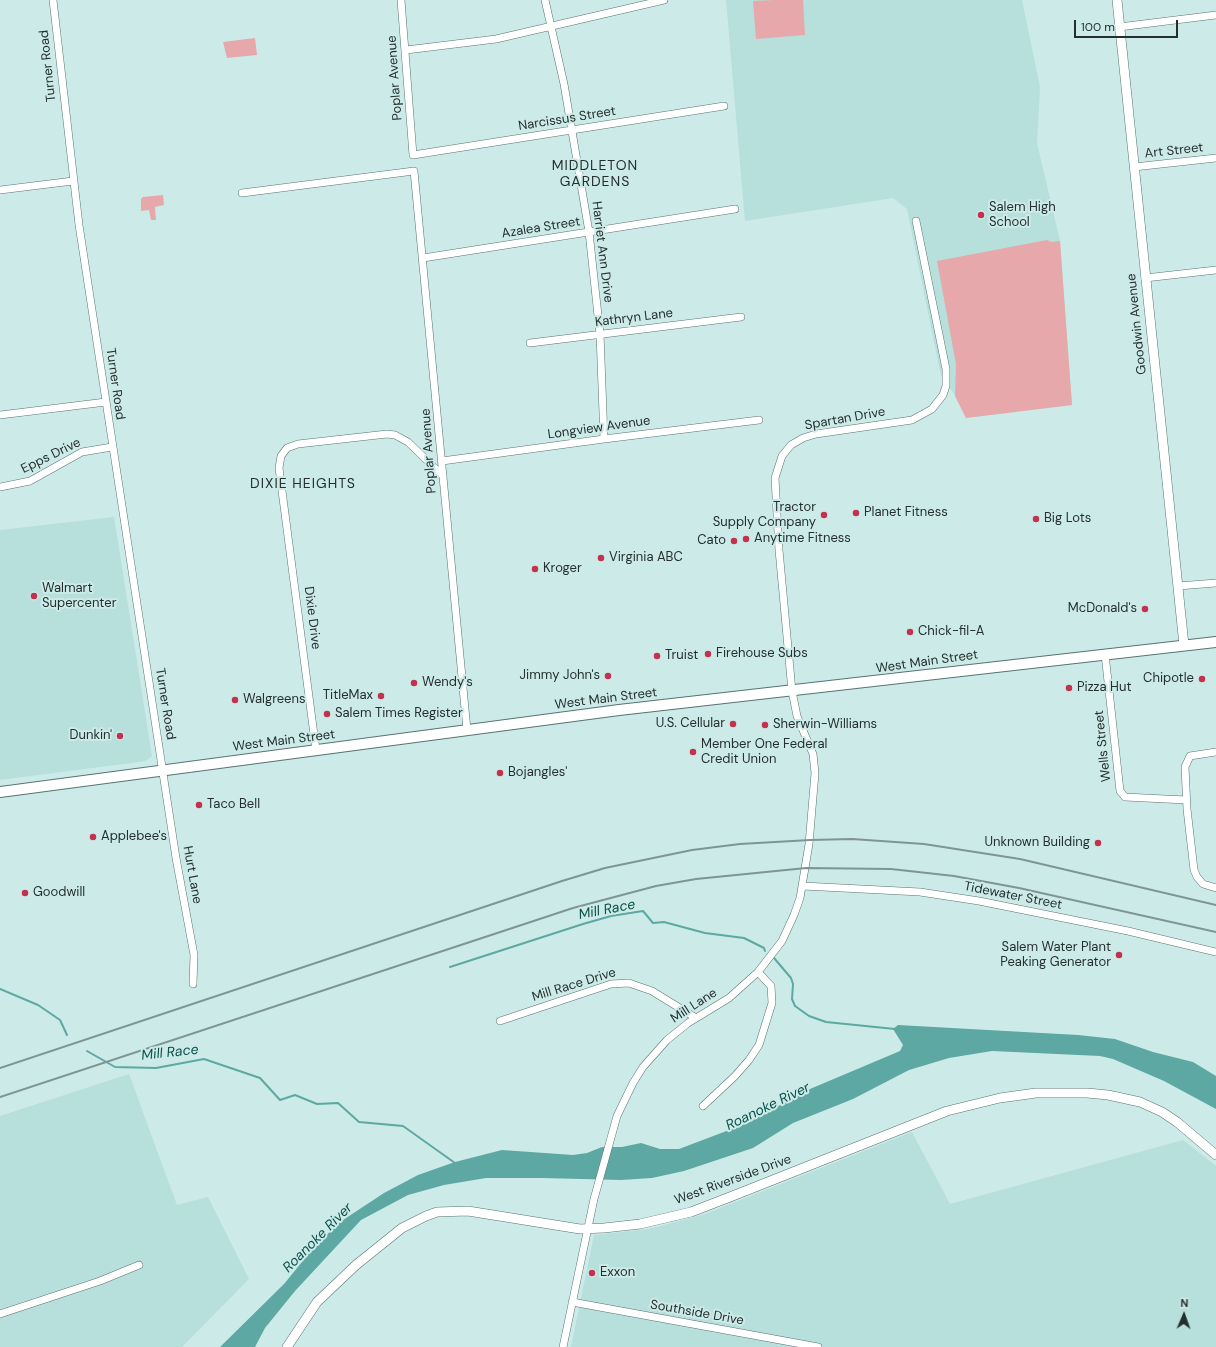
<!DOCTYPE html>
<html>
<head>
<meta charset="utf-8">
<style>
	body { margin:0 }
	#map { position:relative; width:1216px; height:1347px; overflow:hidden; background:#ccebe8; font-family:"DM Sans",sans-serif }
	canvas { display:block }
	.north { position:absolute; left:1164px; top:1295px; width:40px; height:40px; -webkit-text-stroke:3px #ccebe8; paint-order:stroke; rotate:2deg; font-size:11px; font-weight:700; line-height:16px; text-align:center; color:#242f2e }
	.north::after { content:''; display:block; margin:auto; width:14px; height:18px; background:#242f2e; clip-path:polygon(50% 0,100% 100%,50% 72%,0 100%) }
	.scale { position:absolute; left:1074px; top:20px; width:104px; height:18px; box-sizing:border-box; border:2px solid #242f2e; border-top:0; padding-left:5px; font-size:12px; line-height:14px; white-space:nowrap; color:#242f2e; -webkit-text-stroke:3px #ccebe8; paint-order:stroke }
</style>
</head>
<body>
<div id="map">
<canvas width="1216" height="1347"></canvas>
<div class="north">N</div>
<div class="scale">100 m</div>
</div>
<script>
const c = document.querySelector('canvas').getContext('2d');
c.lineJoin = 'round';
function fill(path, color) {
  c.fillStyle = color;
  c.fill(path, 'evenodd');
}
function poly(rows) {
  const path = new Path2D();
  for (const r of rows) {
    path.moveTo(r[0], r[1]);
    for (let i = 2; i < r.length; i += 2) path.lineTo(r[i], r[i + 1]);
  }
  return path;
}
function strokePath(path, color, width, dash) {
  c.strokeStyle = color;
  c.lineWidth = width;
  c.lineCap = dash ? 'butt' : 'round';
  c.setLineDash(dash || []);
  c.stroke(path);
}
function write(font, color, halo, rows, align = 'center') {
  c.font = font + ' "DM Sans",sans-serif';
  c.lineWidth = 4;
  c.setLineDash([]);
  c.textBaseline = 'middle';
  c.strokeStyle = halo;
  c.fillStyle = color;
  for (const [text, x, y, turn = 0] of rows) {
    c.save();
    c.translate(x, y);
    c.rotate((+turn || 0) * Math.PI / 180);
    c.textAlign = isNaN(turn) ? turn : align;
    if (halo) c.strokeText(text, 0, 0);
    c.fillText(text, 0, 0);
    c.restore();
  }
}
fill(poly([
	[726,0,1022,0,1040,87,1037,143,1060,241,1072,405,966,418,953,392,941,376,907,209,893,198,745,221],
	[114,517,152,756,146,761,0,780,0,530],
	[129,1074,177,1205,208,1197,249,1279,182,1347,0,1347,0,1116],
	[912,1132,950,1204,1183,1140,1216,1166,1216,1347,571,1347,594,1235,649,1229,705,1214]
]), '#b7dfdb');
fill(poly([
	[774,0,803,0,805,35,756,39,753,1],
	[255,38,257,55,227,58,223,42],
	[163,195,164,205,155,207,156,220,151,220,149,210,141,211,141,199,143,197],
	[1047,240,1051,242,1060,241,1072,405,966,418,955,396,956,364,937,261]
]), '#e6a8ab');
fill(poly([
	[898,1025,1078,1035,1115,1039,1153,1052,1193,1062,1216,1076,1216,1109,1164,1081,1113,1059,1100,1056,992,1051,949,1058,909,1070,853,1099,793,1123,753,1148,684,1171,652,1178,621,1180,542,1178,486,1178,444,1185,408,1195,361,1220,295,1291,265,1328,255,1347,220,1347,284,1284,315,1246,340,1222,384,1193,418,1175,455,1162,502,1150,573,1155,587,1153,602,1147,622,1147,641,1143,660,1149,679,1149,745,1124,810,1089,900,1051,903,1045,893,1029]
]), '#5da8a2');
strokePath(poly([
	[774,958,791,978,793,984,792,999,795,1006,809,1016,826,1022,895,1029],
	[450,967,583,924,611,916,643,911,653,923,664,922,705,933,744,938,764,948,765,951],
	[0,989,38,1005,60,1020,67,1035],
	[87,1051,115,1067,156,1068,204,1059,260,1078,280,1100,295,1095,317,1104,338,1103,359,1122,403,1126,455,1163]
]), '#5da8a2', 2);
const street = poly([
	[53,0,79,225,176,858,194,955,193,984],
	[401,0,413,155,724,106],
	[545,0,564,84,589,232,600,334,604,439],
	[1119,27,1216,15],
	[406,50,496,39,664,0],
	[1134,167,1216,158],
	[0,190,73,181],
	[242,193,414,171,467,730],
	[423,258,735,209],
	[1145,278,1216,270],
	[530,343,741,317],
	[0,415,106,402],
	[442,461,604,439,759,420],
	[0,487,30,481,82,452,112,447],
	[1178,586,1216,583],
	[1105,654,1120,791,1125,797,1186,800],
	[316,750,279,468,281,456,287,448,298,444,387,434,395,435,408,442,443,476],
	[1216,752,1190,756,1185,767,1187,809,1194,870,1197,877,1203,884,1216,888],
	[803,886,920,892,979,901,1128,931,1216,952],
	[500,1021,611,984,629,983,652,991,696,1018],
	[703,1106,735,1076,749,1060,759,1045,772,1003,771,986,758,972],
	[572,1302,818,1347],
	[0,1314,100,1281,139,1265],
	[563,1347,594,1199,617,1116,633,1083,643,1067,667,1040,688,1023,729,998,758,972,782,941,794,915,800,898,809,844,815,773,813,754,797,716,792,691,779,550,775,478,782,456,791,445,803,438,816,434,912,420,932,409,943,395,946,386,946,369,916,221]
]);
const secondary = poly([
	[1117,0,1184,645],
	[287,1347,317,1302,356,1265,402,1228,426,1216,437,1212,468,1211,580,1229,604,1228,640,1224,691,1212,730,1197,947,1111,1000,1098,1036,1093,1087,1093,1108,1095,1140,1102,1162,1112,1177,1122,1216,1155]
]);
const primary = poly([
	[0,792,619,710,1216,642]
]);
strokePath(street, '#587371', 8);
strokePath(secondary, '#587371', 10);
strokePath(primary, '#587371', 12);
strokePath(street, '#fff', 7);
strokePath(secondary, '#fff', 9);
strokePath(primary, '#fff', 10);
strokePath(poly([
	[0,1068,562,881,605,868,692,850,740,844,810,840,852,839,924,844,1020,859,1216,905],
	[0,1097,573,908,656,886,696,879,806,868,891,869,954,876,1019,888,1216,932]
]), '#7f9593', 2);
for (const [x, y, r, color] of [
	[981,215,4,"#c2314d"],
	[856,513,4,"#c2314d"],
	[824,515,4,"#c2314d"],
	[1036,519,4,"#c2314d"],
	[746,539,4,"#c2314d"],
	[734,541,4,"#c2314d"],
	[601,558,4,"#c2314d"],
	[535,569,4,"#c2314d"],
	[34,596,4,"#c2314d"],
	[1145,609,4,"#c2314d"],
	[910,632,4,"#c2314d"],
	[708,654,4,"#c2314d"],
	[657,656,4,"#c2314d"],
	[608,676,4,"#c2314d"],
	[1202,679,4,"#c2314d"],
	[414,683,4,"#c2314d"],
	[1069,688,4,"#c2314d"],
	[381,696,4,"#c2314d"],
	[235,700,4,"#c2314d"],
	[327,714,4,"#c2314d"],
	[733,724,4,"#c2314d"],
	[765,725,4,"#c2314d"],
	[120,736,4,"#c2314d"],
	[693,752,4,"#c2314d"],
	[500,773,4,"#c2314d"],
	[199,805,4,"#c2314d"],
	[93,837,4,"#c2314d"],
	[1098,843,4,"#c2314d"],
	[25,893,4,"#c2314d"],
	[1119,955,4,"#c2314d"],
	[592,1273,4,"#c2314d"]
]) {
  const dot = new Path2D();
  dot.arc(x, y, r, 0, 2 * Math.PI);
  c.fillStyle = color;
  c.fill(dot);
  strokePath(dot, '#ccebe8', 1.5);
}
write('13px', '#242f2e', '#ccebe8', [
	["Turner Road",48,66,-96],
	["Poplar Avenue",395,78,-94],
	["Narcissus Street",567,119,-9],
	["Art Street",1174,151,-6],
	["Azalea Street",541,228,-9],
	["Harriet Ann Drive",602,252,83],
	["Kathryn Lane",634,318,-7],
	["Goodwin Avenue",1137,324,-96],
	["Turner Road",115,384,82],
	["Spartan Drive",845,419,-10],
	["Longview Avenue",599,428,-8],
	["Poplar Avenue",429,451,-94],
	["Epps Drive",51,456,-26],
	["Dixie Drive",312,618,83],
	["West Main Street",927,662,-8],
	["West Main Street",606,699,-7],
	["Turner Road",165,704,81],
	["West Main Street",284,741,-7],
	["Wells Street",1103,746,-96],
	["Hurt Lane",192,875,80],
	["Tidewater Street",1013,896,11],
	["Mill Race Drive",574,985,-17],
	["Mill Lane",694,1006,-33],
	["West Riverside Drive",733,1180,-20],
	["Southside Drive",697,1313,10]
]);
write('13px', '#242f2e', '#ccebe8', [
	["Salem High",989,208],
	["School",989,223],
	["Tractor",816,508,"right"],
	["Supply Company",816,523,"right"],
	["Planet Fitness",864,513],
	["Big Lots",1044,519],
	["Anytime Fitness",754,539],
	["Cato",726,541,"right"],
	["Virginia ABC",609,558],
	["Kroger",543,569],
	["Walmart",42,589],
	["Supercenter",42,604],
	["McDonald's",1137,609,"right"],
	["Chick-fil-A",918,632],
	["Firehouse Subs",716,654],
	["Truist",665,656],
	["Jimmy John's",600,676,"right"],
	["Chipotle",1194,679,"right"],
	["Wendy's",422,683],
	["Pizza Hut",1077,688],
	["TitleMax",373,696,"right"],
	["Walgreens",243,700],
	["Salem Times Register",335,714],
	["U.S. Cellular",725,724,"right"],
	["Sherwin-Williams",773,725],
	["Dunkin'",112,736,"right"],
	["Member One Federal",701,745],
	["Credit Union",701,760],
	["Bojangles'",508,773],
	["Taco Bell",207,805],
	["Applebee's",101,837],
	["Unknown Building",1090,843,"right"],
	["Goodwill",33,893],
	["Salem Water Plant",1111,948,"right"],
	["Peaking Generator",1111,963,"right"],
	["Exxon",600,1273]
], 'left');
c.letterSpacing = '1px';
write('14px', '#242f2e', '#ccebe8', [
	["MIDDLETON",595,166],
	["GARDENS",595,182],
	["DIXIE HEIGHTS",303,484]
]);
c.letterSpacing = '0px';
write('italic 14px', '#094f4b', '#ccebe8', [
	["Mill Race",607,910,-11],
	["Mill Race",170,1053,-6],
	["Roanoke River",768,1107,-26],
	["Roanoke River",318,1238,-45]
]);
</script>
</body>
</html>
